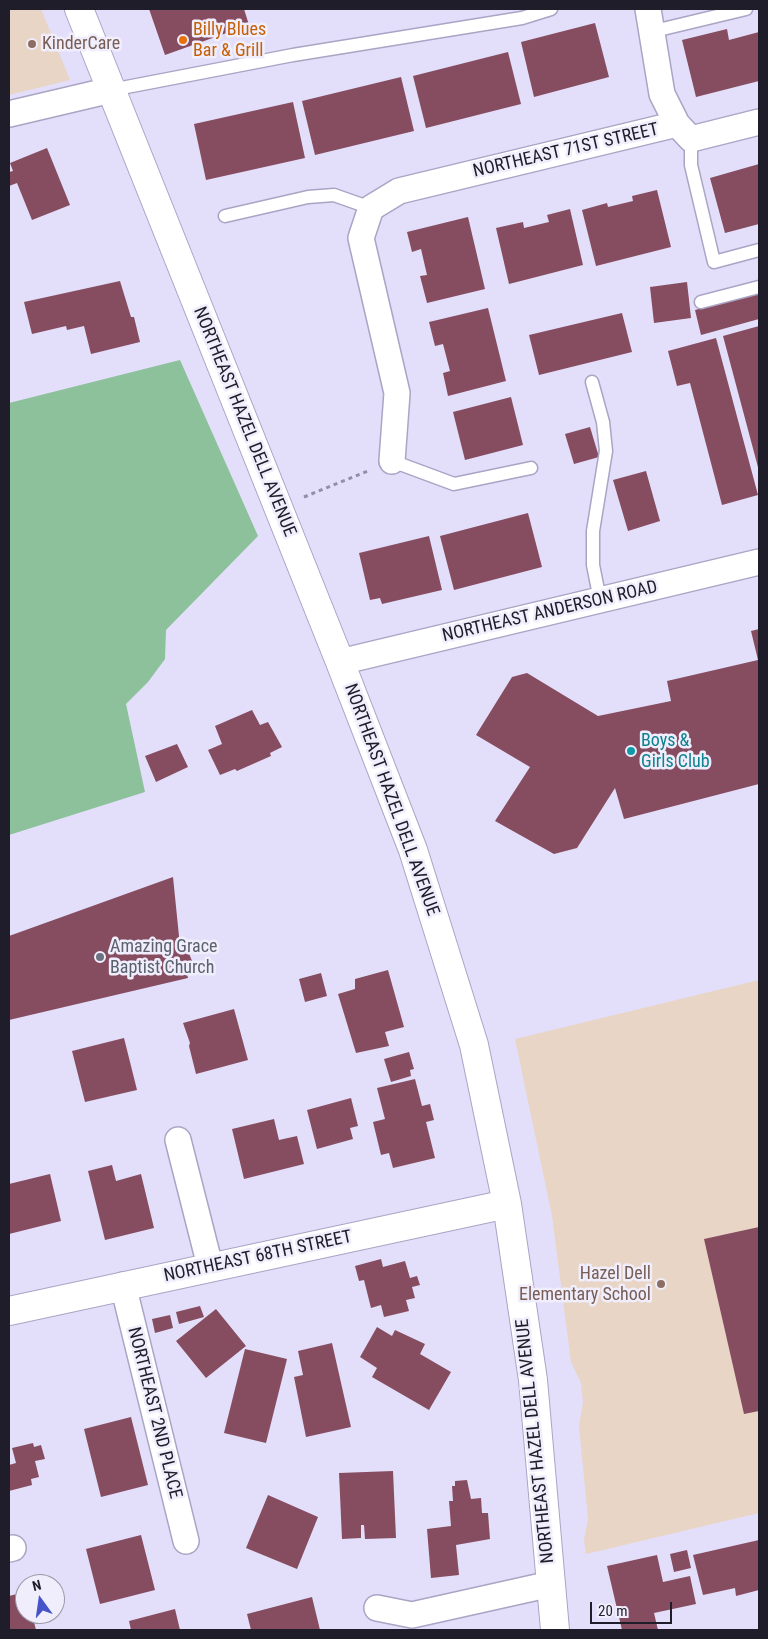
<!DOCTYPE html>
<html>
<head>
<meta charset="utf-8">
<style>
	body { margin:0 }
	#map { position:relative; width:768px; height:1639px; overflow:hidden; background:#e3dffa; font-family:"Roboto Condensed",sans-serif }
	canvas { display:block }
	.frame { position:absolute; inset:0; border:10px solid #1f1d29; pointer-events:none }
	.north { position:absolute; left:15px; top:1574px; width:50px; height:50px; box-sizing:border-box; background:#f0eefc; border:1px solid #9c9aa8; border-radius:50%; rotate:346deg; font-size:14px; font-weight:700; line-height:20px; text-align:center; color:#1f1d29 }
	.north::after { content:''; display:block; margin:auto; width:18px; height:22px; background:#4555c9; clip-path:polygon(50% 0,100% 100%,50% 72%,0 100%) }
	.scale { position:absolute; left:590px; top:1602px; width:82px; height:22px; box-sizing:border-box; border:2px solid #1f1d29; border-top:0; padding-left:6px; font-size:15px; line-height:18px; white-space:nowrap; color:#1f1d29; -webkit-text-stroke:4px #f0eefc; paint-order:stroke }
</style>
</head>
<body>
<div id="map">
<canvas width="768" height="1639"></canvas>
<div class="frame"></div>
<div class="north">N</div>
<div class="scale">20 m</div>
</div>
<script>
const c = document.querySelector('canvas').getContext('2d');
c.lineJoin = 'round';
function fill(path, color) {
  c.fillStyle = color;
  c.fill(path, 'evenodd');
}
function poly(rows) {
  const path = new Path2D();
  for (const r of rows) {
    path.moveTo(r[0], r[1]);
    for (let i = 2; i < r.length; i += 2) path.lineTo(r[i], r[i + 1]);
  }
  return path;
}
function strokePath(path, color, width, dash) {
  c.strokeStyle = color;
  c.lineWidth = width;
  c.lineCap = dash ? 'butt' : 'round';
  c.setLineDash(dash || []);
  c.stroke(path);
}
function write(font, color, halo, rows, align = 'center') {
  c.font = font + ' "Roboto Condensed",sans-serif';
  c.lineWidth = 5;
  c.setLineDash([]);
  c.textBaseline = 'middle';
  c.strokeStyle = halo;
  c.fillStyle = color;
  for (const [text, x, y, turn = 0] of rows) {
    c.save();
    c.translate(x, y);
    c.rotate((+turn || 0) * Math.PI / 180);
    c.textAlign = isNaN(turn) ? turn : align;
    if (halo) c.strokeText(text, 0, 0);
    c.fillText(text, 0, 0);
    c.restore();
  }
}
fill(poly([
	[9,9,41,9,70,80,9,95],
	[759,980,759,1513,586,1554,584,1540,588,1519,579,1426,583,1403,581,1383,571,1362,552,1216,515,1039]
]), '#e8d5c5');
fill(poly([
	[180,360,258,536,166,630,165,659,148,682,126,704,145,792,9,835,9,403]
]), '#8dc19b');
fill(poly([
	[149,9,244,9,249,25,165,55],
	[595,23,609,77,534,97,521,42],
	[727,29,729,40,759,32,759,81,696,97,682,40],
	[508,52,521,104,426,128,413,76],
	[401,77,414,131,315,155,302,101],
	[293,102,305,158,206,180,194,124],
	[47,148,70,205,32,220,17,183,9,186,9,172,13,171,10,163],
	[759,164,759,224,725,233,710,178],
	[657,190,671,247,596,266,582,210,607,203,608,207,633,201,632,196],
	[570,209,583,265,509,284,496,228,523,222,524,228,549,222,547,215],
	[468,217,485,289,427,303,420,276,427,275,421,249,412,252,407,232],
	[120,281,131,317,134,317,140,342,91,354,84,326,67,330,66,326,32,334,24,302],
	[687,282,691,318,654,323,650,287],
	[759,293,759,319,701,335,695,310],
	[488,308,506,381,448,396,443,373,450,371,443,344,435,346,429,322],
	[622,313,632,352,539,375,529,335],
	[759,326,759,471,723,336],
	[716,338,758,495,722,505,690,383,677,386,668,351],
	[511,397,523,445,465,460,453,412],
	[590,427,599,457,574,464,565,434],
	[646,471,660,521,628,531,613,480],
	[528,513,542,567,454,590,440,536],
	[429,536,442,590,382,604,380,598,370,600,359,553],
	[759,629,759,784,624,819,615,788,577,848,554,854,495,821,530,767,476,735,512,677,527,673,598,716,671,701,667,681,758,660,751,631],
	[252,710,260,725,268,722,282,747,270,753,271,756,237,771,235,769,220,775,208,750,222,744,215,726],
	[177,744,188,767,156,782,145,756],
	[173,877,180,946,185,944,195,968,186,970,188,978,9,1020,9,936],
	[388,970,404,1027,385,1032,389,1046,356,1053,338,994,355,989,355,979],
	[321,973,327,996,305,1002,299,979],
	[234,1009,248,1060,196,1074,189,1046,190,1043,183,1023],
	[124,1038,137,1090,85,1102,72,1051],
	[409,1052,414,1069,410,1070,411,1076,391,1082,384,1059],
	[415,1079,422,1106,430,1104,434,1120,426,1122,435,1158,393,1168,389,1153,381,1155,373,1122,385,1119,377,1088],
	[351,1098,358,1126,350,1128,353,1139,317,1149,307,1110],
	[274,1119,279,1140,297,1136,304,1164,244,1179,232,1129],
	[112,1165,116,1181,141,1174,154,1228,105,1240,88,1171],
	[50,1174,61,1221,9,1234,9,1184],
	[759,1227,759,1411,744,1414,704,1239],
	[381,1259,383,1267,405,1261,410,1278,417,1276,420,1285,412,1287,415,1298,406,1300,409,1311,384,1317,381,1305,371,1308,364,1280,359,1281,355,1266],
	[200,1306,204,1317,179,1324,176,1312],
	[216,1309,246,1346,206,1378,176,1341],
	[170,1315,173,1328,155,1333,152,1319],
	[377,1327,392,1336,395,1330,425,1344,420,1354,451,1372,429,1410,372,1377,377,1368,360,1357],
	[332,1343,351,1427,306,1437,294,1377,303,1375,298,1351],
	[245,1349,287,1359,266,1443,224,1433],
	[131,1417,148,1485,101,1497,84,1429],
	[33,1443,34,1447,41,1445,45,1459,35,1461,39,1477,31,1479,32,1485,9,1491,9,1465,16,1463,12,1448],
	[393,1471,396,1538,365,1539,364,1525,361,1525,361,1538,342,1539,339,1473],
	[467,1480,471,1499,481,1498,482,1513,488,1513,490,1539,456,1545,459,1575,431,1578,427,1529,451,1526,449,1501,453,1501,452,1486,455,1486,455,1481],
	[268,1495,318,1517,297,1569,246,1548],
	[141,1535,155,1590,100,1604,86,1549],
	[759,1540,759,1590,736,1596,735,1588,703,1595,693,1555],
	[687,1550,691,1568,674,1572,670,1554],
	[657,1555,663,1582,690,1576,696,1604,654,1613,658,1630,622,1630,607,1566],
	[25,1592,25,1614,32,1614,36,1630,9,1630,9,1596],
	[312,1597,320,1630,251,1630,247,1614],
	[175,1609,180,1630,131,1630,129,1621]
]), '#864c60');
const lane = poly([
	[650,32,746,9],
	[111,90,293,55,522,18,551,9],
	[691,139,691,165,714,262,759,250],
	[225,216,308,197,334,195,371,208],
	[701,302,759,287],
	[592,382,603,422,606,451,593,531,593,565,600,600],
	[392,461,454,484,531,468]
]);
const street = poly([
	[648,9,662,94,677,124,691,139,759,122],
	[9,114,111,90],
	[392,461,397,393,361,238,371,208,399,191,677,124],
	[340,662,759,562],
	[178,1140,210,1266],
	[123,1285,186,1541],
	[9,1549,13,1548],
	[377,1608,412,1615,551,1584]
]);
const secondary = poly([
	[79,9,340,662,413,850,474,1045,507,1204,533,1380,555,1630],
	[9,1311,507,1204]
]);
strokePath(lane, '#aaa4c5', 15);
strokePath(street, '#aaa4c5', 28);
strokePath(secondary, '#aaa4c5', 30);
strokePath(poly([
	[304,497,368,471]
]), '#928fa4', 3, [4, 4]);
strokePath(lane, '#fff', 12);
strokePath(street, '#fff', 25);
strokePath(secondary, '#fff', 28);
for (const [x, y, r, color] of [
	[183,40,5,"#e8710a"],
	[32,44,5,"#8d6e63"],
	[631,751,5,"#0f9aa8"],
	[100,957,5,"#6b7280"],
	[661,1284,5,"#8d6e63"]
]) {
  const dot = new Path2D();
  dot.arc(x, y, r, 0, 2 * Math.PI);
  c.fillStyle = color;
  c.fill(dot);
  strokePath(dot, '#f0eefc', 2);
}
write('18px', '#c56008', '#f0eefc', [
	["Billy Blues",193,30],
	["Bar & Grill",193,51]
], 'left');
write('18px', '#785e54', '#f0eefc', [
	["KinderCare",42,44],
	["Hazel Dell",651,1274,"right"],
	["Elementary School",651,1295,"right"]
], 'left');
write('18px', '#1f1d29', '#f0eefc', [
	["NORTHEAST 71ST STREET",566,151,-13],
	["NORTHEAST HAZEL DELL AVENUE",244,422,68],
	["NORTHEAST ANDERSON ROAD",550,612,-13],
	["NORTHEAST HAZEL DELL AVENUE",391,800,70],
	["NORTHEAST 68TH STREET",258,1257,-12],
	["NORTHEAST 2ND PLACE",154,1413,76],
	["NORTHEAST HAZEL DELL AVENUE",536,1441,-96]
]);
write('18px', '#0d838f', '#f0eefc', [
	["Boys &",641,741],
	["Girls Club",641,762]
], 'left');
write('18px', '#5b616d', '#f0eefc', [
	["Amazing Grace",110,947],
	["Baptist Church",110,968]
], 'left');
</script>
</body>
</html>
